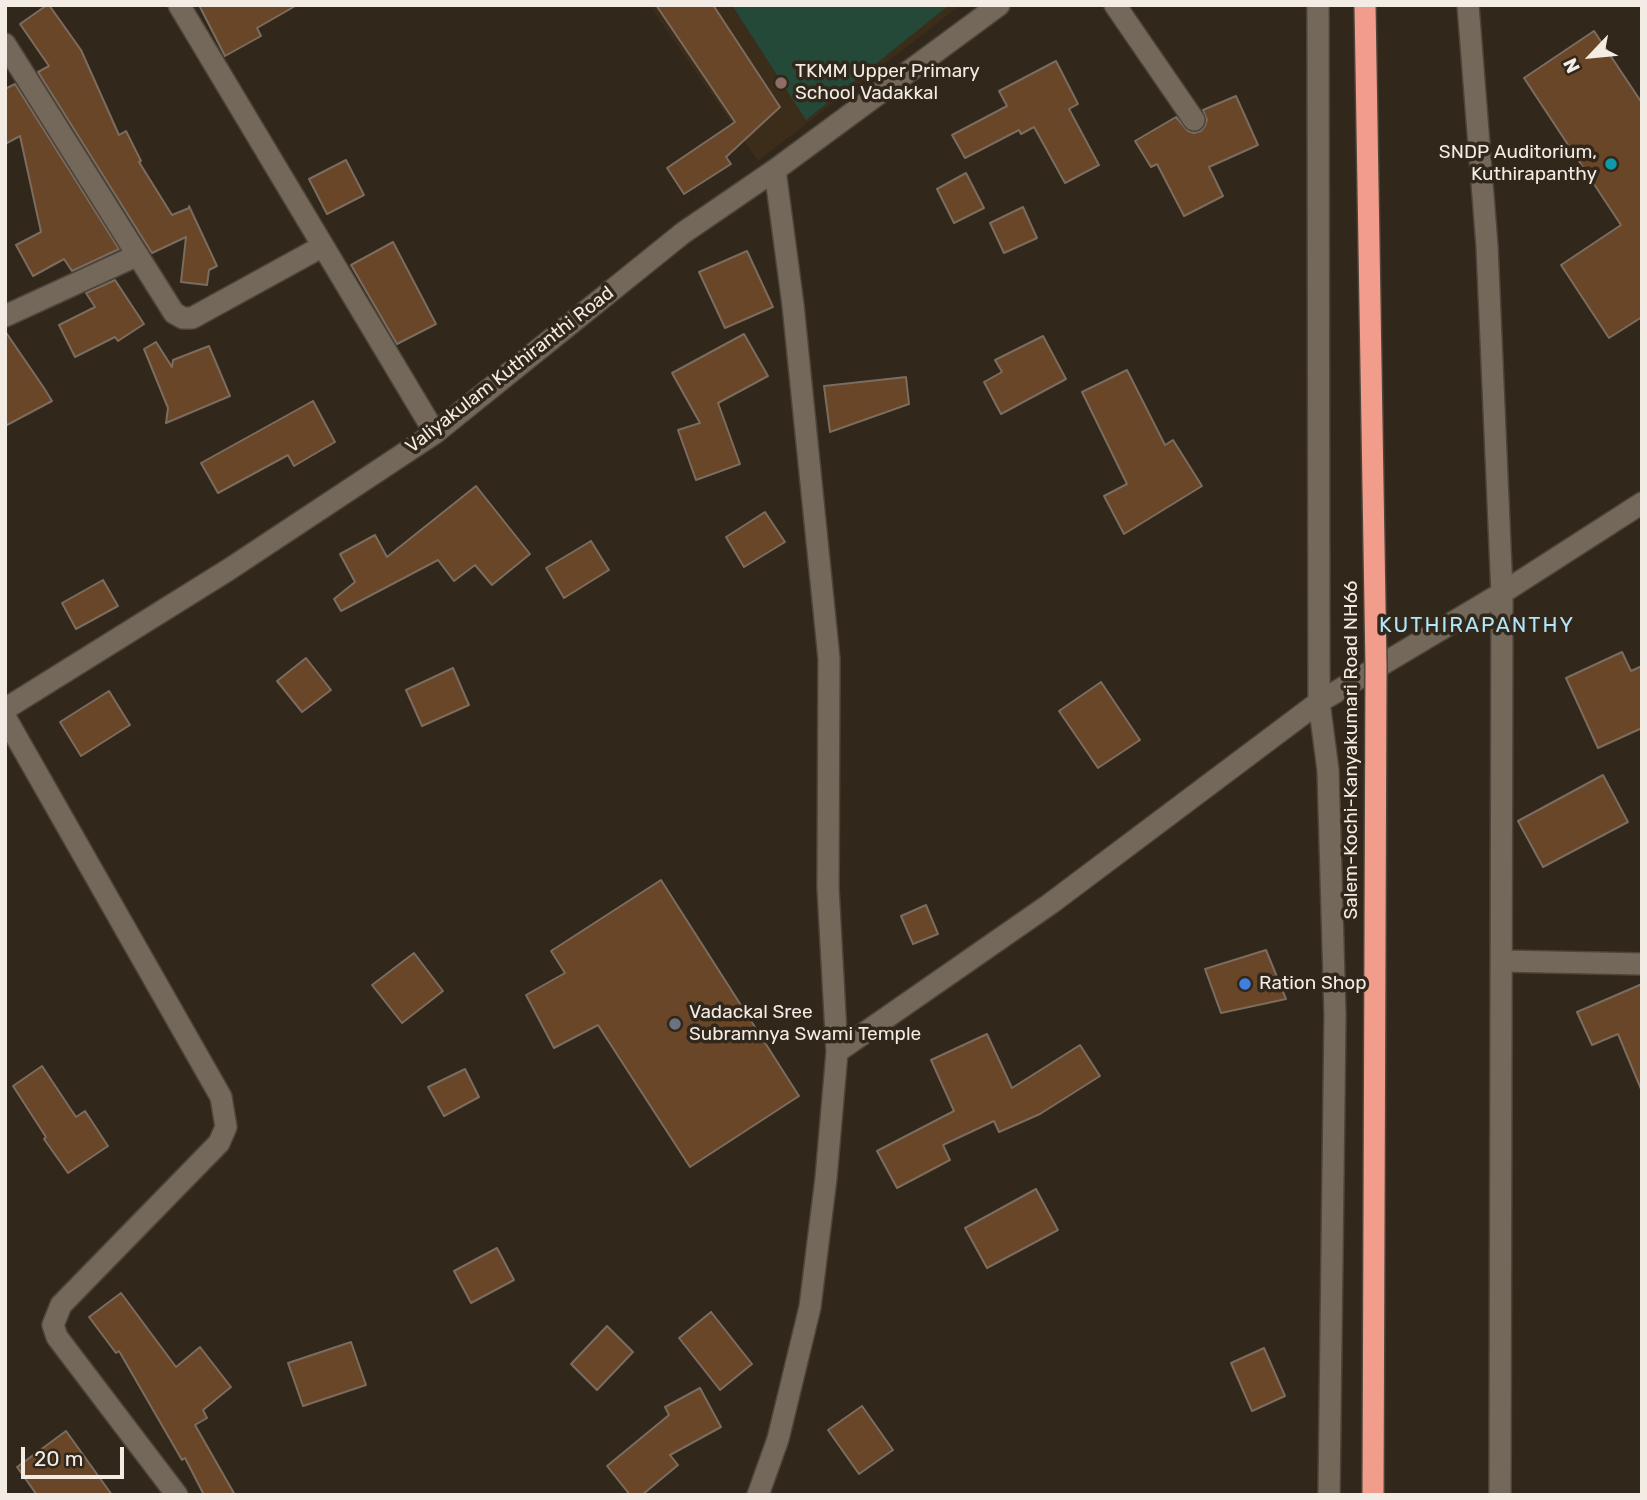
<!DOCTYPE html>
<html>
<head>
<meta charset="utf-8">
<style>
	body { margin:0 }
	#map { position:relative; width:1647px; height:1500px; overflow:hidden; background:#31271a; font-family:Rubik,sans-serif }
	canvas { display:block }
	.frame { position:absolute; inset:0; border:7px solid #f3ece4; pointer-events:none }
	.north { position:absolute; left:1556px; top:21px; width:70px; height:70px; -webkit-text-stroke:5px #31271a; paint-order:stroke; rotate:244deg; font-size:19px; font-weight:700; line-height:28px; text-align:center; color:#f3ece4 }
	.north::after { content:''; display:block; margin:auto; width:24px; height:32px; background:#f3ece4; clip-path:polygon(50% 0,100% 100%,50% 72%,0 100%) }
	.scale { position:absolute; left:21px; top:1447px; width:103px; height:32px; box-sizing:border-box; border:4px solid #f3ece4; border-top:0; padding-left:9px; font-size:21px; line-height:24px; white-space:nowrap; color:#f3ece4; -webkit-text-stroke:5px #31271a; paint-order:stroke }
</style>
</head>
<body>
<div id="map">
<canvas width="1647" height="1500"></canvas>
<div class="frame"></div>
<div class="north">N</div>
<div class="scale">20 m</div>
</div>
<script>
const c = document.querySelector('canvas').getContext('2d');
c.lineJoin = 'round';
function fill(path, color) {
  c.fillStyle = color;
  c.fill(path, 'evenodd');
}
function poly(rows) {
  const path = new Path2D();
  for (const r of rows) {
    path.moveTo(r[0], r[1]);
    for (let i = 2; i < r.length; i += 2) path.lineTo(r[i], r[i + 1]);
  }
  return path;
}
function strokePath(path, color, width, dash) {
  c.strokeStyle = color;
  c.lineWidth = width;
  c.lineCap = dash ? 'butt' : 'round';
  c.setLineDash(dash || []);
  c.stroke(path);
}
function write(font, color, halo, rows, align = 'center') {
  c.font = font + ' Rubik,sans-serif';
  c.lineWidth = 7;
  c.setLineDash([]);
  c.textBaseline = 'middle';
  c.strokeStyle = halo;
  c.fillStyle = color;
  for (const [text, x, y, turn = 0] of rows) {
    c.save();
    c.translate(x, y);
    c.rotate((+turn || 0) * Math.PI / 180);
    c.textAlign = isNaN(turn) ? turn : align;
    if (halo) c.strokeText(text, 0, 0);
    c.fillText(text, 0, 0);
    c.restore();
  }
}
fill(poly([
	[649,5,961,5,758,161]
]), '#3b2d1a');
fill(poly([
	[732,5,949,5,806,120]
]), '#244939');
const building = poly([
	[47,5,49,5,81,50,119,135,126,131,141,161,139,162,172,215,189,208,189,206,217,266,209,270,207,285,181,282,186,237,152,253,38,72,49,66,20,24,47,5],
	[199,5,297,5,257,28,261,36,225,56,199,5],
	[656,5,713,5,780,107,726,157,731,164,684,194,667,168,735,122,656,5],
	[1594,31,1642,103,1642,317,1609,338,1561,265,1621,225,1524,78,1594,31],
	[1056,61,1078,104,1069,109,1099,165,1065,183,1034,127,1021,134,1019,130,965,158,952,135,1007,106,999,91,1056,61],
	[15,84,119,249,72,271,64,259,33,276,16,245,41,232,20,136,5,144,5,89,15,84],
	[1236,96,1258,145,1209,167,1223,196,1184,216,1157,164,1151,167,1135,141,1176,117,1188,131,1194,133,1201,131,1205,126,1207,120,1203,110,1236,96],
	[346,160,364,195,327,214,309,179,346,160],
	[966,173,984,208,954,223,937,189,966,173],
	[1023,207,1037,238,1004,253,990,223,1023,207],
	[393,242,436,324,397,344,351,265,393,242],
	[747,251,773,307,725,328,699,272,747,251],
	[115,280,144,324,118,341,115,337,75,357,59,325,95,307,86,293,115,280],
	[5,331,44,388,52,401,5,426,5,331],
	[744,334,768,376,718,403,740,464,696,480,678,430,700,423,672,373,744,334],
	[1043,336,1066,379,1001,414,984,382,1002,372,995,360,1043,336],
	[156,342,172,367,173,360,209,346,230,396,166,423,168,408,144,349,156,342],
	[1127,370,1165,445,1173,440,1202,486,1124,534,1104,496,1127,484,1082,392,1127,370],
	[906,377,909,404,830,432,824,386,906,377],
	[313,401,335,442,294,466,288,455,218,493,201,463,313,401],
	[476,486,530,554,492,585,475,565,454,581,438,560,341,611,334,599,355,582,340,554,375,535,387,557,476,486],
	[765,512,785,542,744,567,726,537,765,512],
	[591,541,609,570,564,598,546,568,591,541],
	[103,580,118,606,76,629,62,603,103,580],
	[1622,652,1631,671,1642,666,1642,728,1598,748,1566,678,1622,652],
	[306,658,331,690,302,712,277,681,306,658],
	[453,668,469,705,422,726,406,690,453,668],
	[1101,682,1140,740,1098,768,1059,711,1101,682],
	[109,691,130,725,81,756,60,722,109,691],
	[1603,775,1628,822,1543,867,1518,821,1603,775],
	[661,880,799,1096,690,1167,598,1025,554,1048,526,995,565,973,551,951,661,880],
	[926,905,938,934,913,944,901,916,926,905],
	[1266,950,1286,999,1221,1013,1205,969,1266,950],
	[414,953,443,991,402,1023,372,985,414,953],
	[1642,984,1642,1089,1641,1089,1618,1034,1592,1045,1577,1012,1642,984],
	[987,1034,1012,1088,1080,1045,1100,1076,1040,1114,999,1132,994,1121,943,1145,950,1160,897,1188,877,1151,954,1111,931,1060,987,1034],
	[42,1066,76,1117,85,1111,108,1146,68,1173,44,1139,46,1137,13,1086,42,1066],
	[465,1069,479,1097,444,1116,428,1087,465,1069],
	[1036,1189,1058,1230,987,1268,965,1228,1036,1189],
	[497,1248,514,1280,471,1303,454,1271,497,1248],
	[121,1293,176,1367,200,1347,231,1387,203,1410,207,1418,195,1425,235,1495,204,1495,185,1458,182,1460,119,1351,116,1353,89,1317,121,1293],
	[711,1312,752,1364,720,1390,679,1338,711,1312],
	[607,1326,633,1352,597,1390,571,1364,607,1326],
	[351,1342,366,1385,303,1406,288,1363,351,1342],
	[1264,1348,1285,1396,1252,1411,1231,1363,1264,1348],
	[700,1388,721,1427,670,1455,678,1465,642,1495,630,1495,607,1466,669,1415,665,1407,700,1388],
	[862,1406,893,1450,859,1474,828,1430,862,1406],
	[66,1431,112,1495,37,1495,17,1467,66,1431]
]);
fill(building, '#694627');
strokePath(building, '#7b6c60', 2);
const minor = poly([
	[179,5,435,433],
	[1115,5,1194,120],
	[1318,5,1319,702,1328,770,1335,1015,1329,1495],
	[1468,5,1487,246,1502,593,1500,1495],
	[5,44,174,313,183,318,192,318,323,246],
	[5,316,138,255],
	[5,709,228,570,435,433,683,233,775,170,999,5],
	[5,717,221,1097,226,1127,219,1143,61,1305,53,1325,57,1337,177,1495],
	[1502,961,1642,964],
	[837,1052,1050,904,1319,702,1502,593,1642,503],
	[758,1495,778,1439,810,1307,826,1178,837,1052,828,888,829,659,793,305,775,170]
]);
strokePath(minor, '#4d453b', 24);
strokePath(minor, '#74685a', 21);
const highwayBridge = poly([
	[1365,5,1376,666,1373,1495]
]);
strokePath(highwayBridge, '#4d453b', 24, []);
strokePath(highwayBridge, '#f29d8b', 21);
for (const [x, y, r, color] of [
	[781,83,7,"#8d6e63"],
	[1611,164,7,"#0f9aa8"],
	[1245,984,7,"#3f7fe0"],
	[675,1024,7,"#6b7280"]
]) {
  const dot = new Path2D();
  dot.arc(x, y, r, 0, 2 * Math.PI);
  c.fillStyle = color;
  c.fill(dot);
  strokePath(dot, '#31271a', 2.5);
}
write('19px', '#f3ece4', '#31271a', [
	["TKMM Upper Primary",795,72],
	["School Vadakkal",795,94],
	["SNDP Auditorium,",1597,153,"right"],
	["Kuthirapanthy",1597,175,"right"],
	["Ration Shop",1259,984],
	["Vadackal Sree",689,1013],
	["Subramnya Swami Temple",689,1035]
], 'left');
write('19px', '#f3ece4', '#31271a', [
	["Valiyakulam Kuthiranthi Road",510,370,-38],
	["Salem-Kochi-Kanyakumari Road NH66",1352,750,-90]
]);
c.letterSpacing = '2px';
write('21px', '#b1e6fa', '#31271a', [
	["KUTHIRAPANTHY",1477,626]
]);
c.letterSpacing = '0px';
</script>
</body>
</html>
